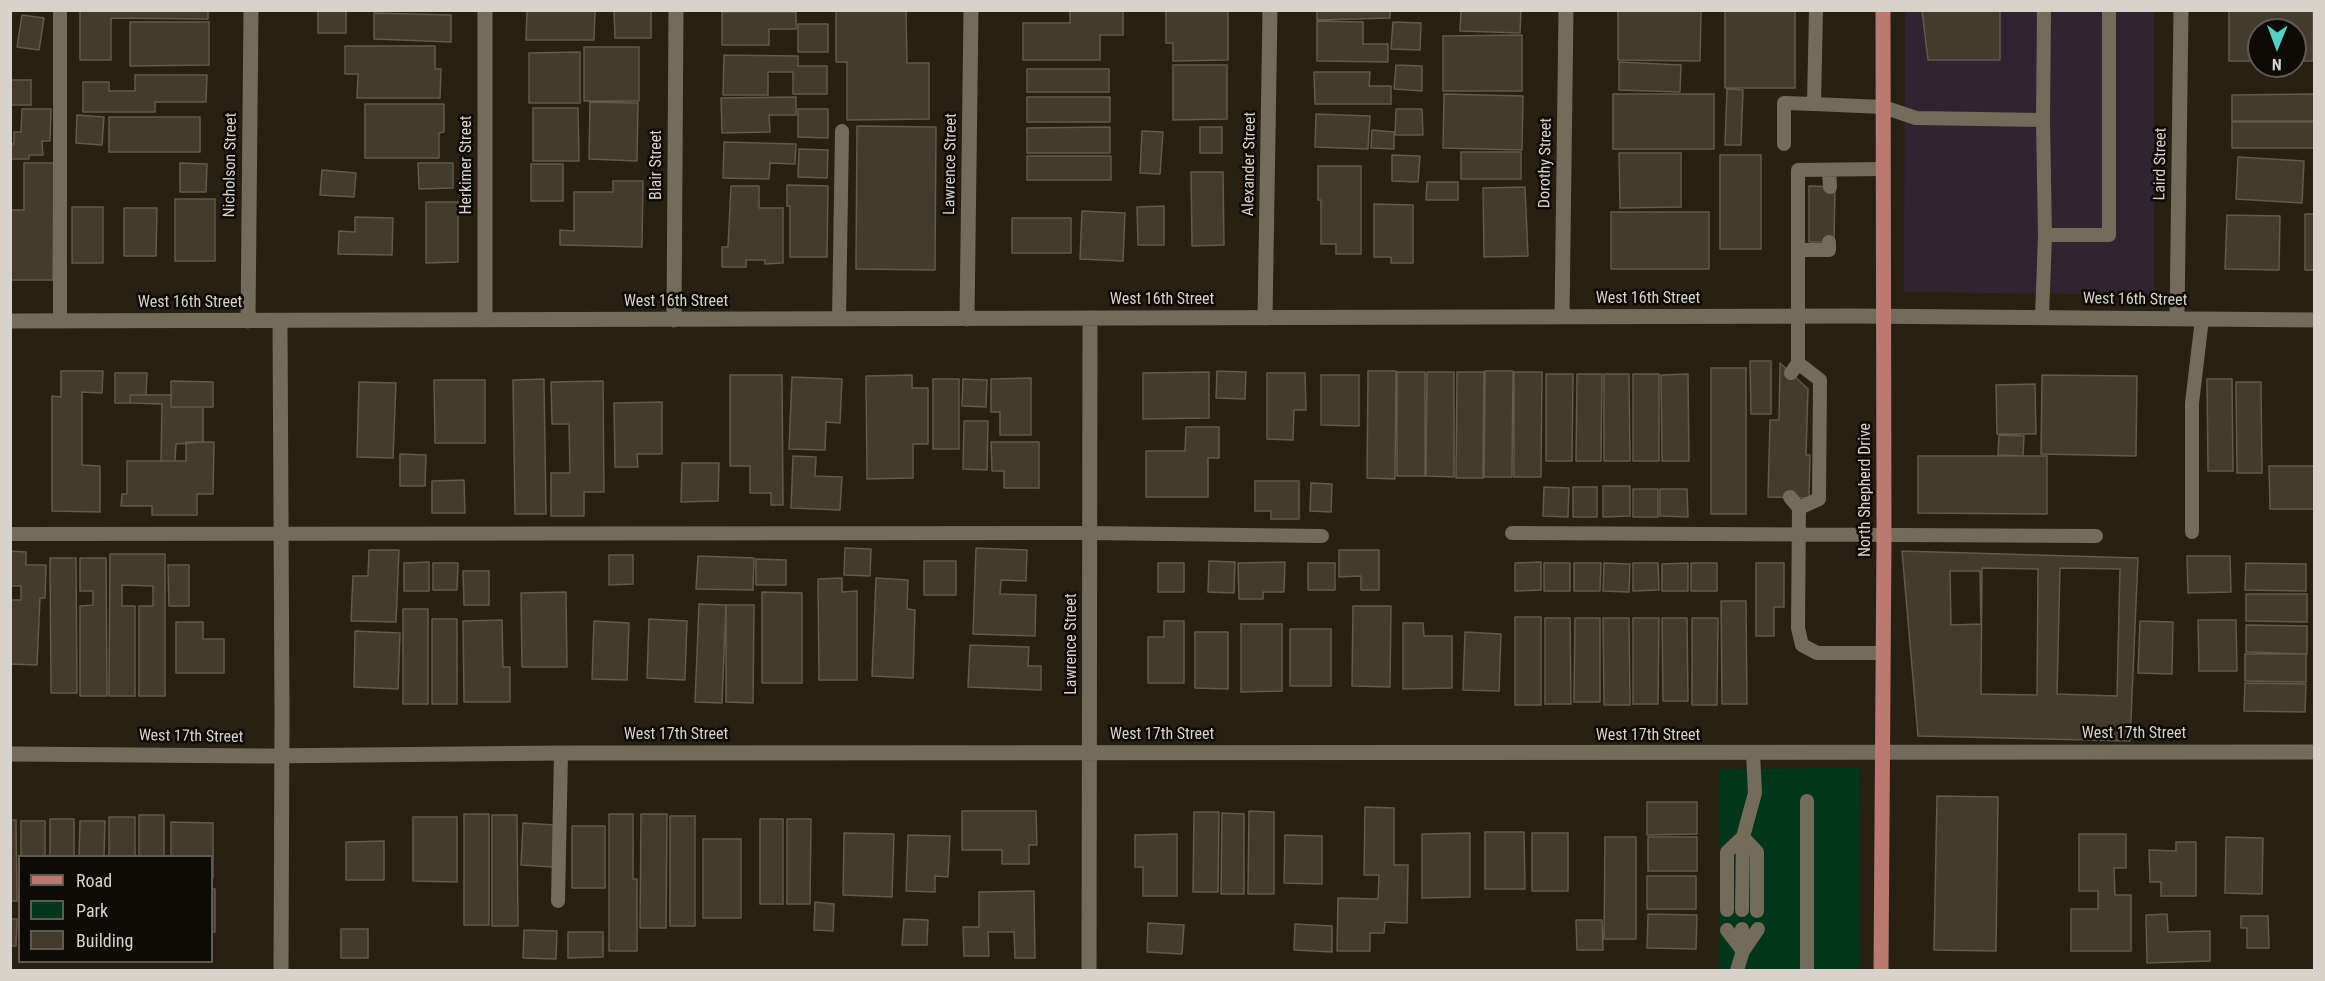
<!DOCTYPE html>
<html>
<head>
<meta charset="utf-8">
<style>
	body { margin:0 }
	#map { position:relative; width:2325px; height:981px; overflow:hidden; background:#282013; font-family:"Roboto Condensed",sans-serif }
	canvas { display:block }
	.frame { position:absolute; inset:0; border:12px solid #d8d3ca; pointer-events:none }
	.legend { position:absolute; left:18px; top:855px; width:195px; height:108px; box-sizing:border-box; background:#0e0a05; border:2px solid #5f5a54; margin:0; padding:8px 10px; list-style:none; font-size:18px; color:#d8d3ca }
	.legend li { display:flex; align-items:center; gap:12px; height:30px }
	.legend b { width:30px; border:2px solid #5f5a54 }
	.north { position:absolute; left:2247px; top:18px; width:60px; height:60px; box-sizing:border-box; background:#0e0a05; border:2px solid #5f5a54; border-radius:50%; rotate:181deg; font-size:16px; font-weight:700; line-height:24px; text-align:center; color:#d8d3ca }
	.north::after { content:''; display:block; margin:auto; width:21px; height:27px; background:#56cec4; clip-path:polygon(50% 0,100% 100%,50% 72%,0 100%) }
</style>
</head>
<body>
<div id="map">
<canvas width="2325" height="981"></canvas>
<div class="frame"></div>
<ul class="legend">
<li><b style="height:8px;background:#bb7971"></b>Road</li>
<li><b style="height:16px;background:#00371b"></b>Park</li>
<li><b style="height:16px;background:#443b2d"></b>Building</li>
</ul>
<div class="north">N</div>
</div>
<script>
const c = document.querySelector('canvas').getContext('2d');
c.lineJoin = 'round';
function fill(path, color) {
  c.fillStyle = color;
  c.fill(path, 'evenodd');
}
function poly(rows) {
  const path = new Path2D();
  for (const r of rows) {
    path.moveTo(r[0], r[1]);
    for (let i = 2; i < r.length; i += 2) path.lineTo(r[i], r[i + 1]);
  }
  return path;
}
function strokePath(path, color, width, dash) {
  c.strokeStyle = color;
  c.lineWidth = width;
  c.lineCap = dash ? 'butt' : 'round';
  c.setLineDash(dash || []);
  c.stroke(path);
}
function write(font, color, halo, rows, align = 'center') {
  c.font = font + ' "Roboto Condensed",sans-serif';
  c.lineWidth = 5;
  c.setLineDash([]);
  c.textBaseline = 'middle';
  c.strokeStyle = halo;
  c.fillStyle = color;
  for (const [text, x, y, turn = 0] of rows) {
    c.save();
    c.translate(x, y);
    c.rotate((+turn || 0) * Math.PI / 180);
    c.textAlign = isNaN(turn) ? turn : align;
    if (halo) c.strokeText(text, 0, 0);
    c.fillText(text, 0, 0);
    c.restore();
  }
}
fill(poly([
	[1905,11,2154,11,2154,295,1904,292]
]), '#312431');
fill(poly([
	[1859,768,1860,970,1720,970,1720,769]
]), '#00371b');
const building = poly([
	[80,10,208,10,208,19,111,18,111,60,80,60,80,10],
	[318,10,346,10,346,33,318,33,318,10],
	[527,10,595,10,594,40,526,40,527,10],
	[614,10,651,10,651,38,615,38,614,10],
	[836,10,906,10,907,63,929,63,929,119,847,120,847,62,836,62,836,10],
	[1070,10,1123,10,1123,35,1100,35,1100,60,1023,60,1023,23,1070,23,1070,10],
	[1166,10,1228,10,1228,60,1173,61,1173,43,1166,43,1166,10],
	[1317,10,1390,10,1390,18,1317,20,1317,10],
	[1461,10,1521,10,1520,33,1460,31,1461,10],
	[1618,10,1701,10,1700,61,1618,60,1618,10],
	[1725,10,1795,10,1795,88,1725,88,1725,10],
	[1922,10,2000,10,2000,60,1928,60,1922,10],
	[2229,10,2313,10,2313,61,2295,61,2295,30,2259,30,2259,61,2229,61,2229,10],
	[722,12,796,12,796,29,769,29,769,45,722,45,722,12],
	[374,13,451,15,451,42,374,39,374,13],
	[22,15,44,18,39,50,17,47,22,15],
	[1317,21,1363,22,1363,44,1388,44,1388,62,1317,61,1317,21],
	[130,22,209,22,209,65,130,66,130,22],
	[1393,22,1421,23,1420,50,1391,49,1393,22],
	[798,24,828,24,828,52,798,52,798,24],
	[1522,35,1522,91,1443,91,1443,36,1522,35],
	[345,46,435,46,435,69,441,69,440,98,357,98,358,74,345,74,345,46],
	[584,47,639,47,639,101,584,101,584,47],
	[580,52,580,103,529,103,529,53,580,52],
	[724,55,798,56,798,66,827,66,827,94,793,94,793,72,768,72,768,95,723,95,724,55],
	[1619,62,1681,65,1680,92,1619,90,1619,62],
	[1173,65,1227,65,1227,119,1173,120,1173,65],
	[1396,65,1422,66,1422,91,1394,89,1396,65],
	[1027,69,1109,69,1109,92,1027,92,1027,69],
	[1314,72,1370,72,1369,86,1391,86,1391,104,1315,104,1314,72],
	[135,75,207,75,206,102,155,102,155,112,83,112,83,82,109,82,109,91,135,91,135,75],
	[10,80,31,80,31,105,10,105,10,80],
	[1727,89,1743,90,1741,145,1725,145,1727,89],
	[1444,94,1523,96,1522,150,1443,148,1444,94],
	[1613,94,1714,94,1714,149,1613,149,1613,94],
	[2314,94,2314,121,2232,121,2232,95,2314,94],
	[796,97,796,115,769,115,770,132,722,133,721,98,796,97],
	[1027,97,1110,97,1110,122,1027,122,1027,97],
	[590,102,638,103,637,161,589,159,590,102],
	[365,104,444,104,444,132,439,133,439,158,365,158,365,104],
	[533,108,578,108,579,161,533,161,533,108],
	[22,109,51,109,50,141,42,141,43,155,29,155,29,159,10,159,10,144,14,144,14,132,21,132,22,109],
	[798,109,828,109,828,138,798,137,798,109],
	[1396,109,1422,109,1423,135,1395,135,1396,109],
	[1316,114,1370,116,1368,149,1315,147,1316,114],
	[77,115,104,117,102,145,76,143,77,115],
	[109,117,200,117,200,152,109,152,109,117],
	[2232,122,2314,122,2314,148,2232,148,2232,122],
	[857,126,936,127,935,270,856,269,857,126],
	[1110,127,1110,153,1027,153,1027,128,1110,127],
	[1200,127,1222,127,1222,153,1200,153,1200,127],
	[1372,130,1394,132,1394,149,1371,148,1372,130],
	[1142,131,1163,132,1160,174,1140,173,1142,131],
	[724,142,796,144,795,164,770,163,769,179,723,178,724,142],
	[799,149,828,150,827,178,798,177,799,149],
	[1461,152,1521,152,1521,179,1461,179,1461,152],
	[1619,153,1681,153,1681,207,1620,208,1619,153],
	[1392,155,1420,156,1418,182,1392,181,1392,155],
	[1720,155,1761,155,1761,249,1720,249,1720,155],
	[1027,156,1111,156,1111,180,1027,180,1027,156],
	[2238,157,2304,161,2302,203,2236,199,2238,157],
	[24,163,54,163,53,280,10,280,10,210,24,210,24,163],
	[180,163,207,164,206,192,180,192,180,163],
	[418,163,453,163,453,188,419,189,418,163],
	[531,164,563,164,563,201,531,201,531,164],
	[1318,166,1361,166,1361,254,1336,254,1336,244,1321,244,1321,200,1318,200,1318,166],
	[322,170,356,173,354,197,320,195,322,170],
	[1191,172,1223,172,1224,245,1192,246,1191,172],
	[613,181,643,181,642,247,560,245,560,230,574,231,574,192,613,192,613,181],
	[1427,182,1458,182,1458,200,1426,200,1427,182],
	[787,185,828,186,827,257,790,257,790,206,787,206,787,185],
	[731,186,759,186,759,208,783,208,783,263,765,264,765,260,746,260,746,267,722,267,722,247,728,247,731,186],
	[1809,186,1835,187,1834,242,1809,242,1809,186],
	[1525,187,1528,256,1484,257,1483,188,1525,187],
	[175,199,215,199,215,261,175,261,175,199],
	[426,202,458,202,458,262,426,263,426,202],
	[1374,204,1413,205,1413,263,1391,263,1391,257,1374,257,1374,204],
	[1164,206,1164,245,1138,245,1137,207,1164,206],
	[72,207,103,207,103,263,72,263,72,207],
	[124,208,157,208,156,256,124,256,124,208],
	[1082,211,1125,213,1123,261,1080,259,1082,211],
	[1611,212,1709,212,1709,269,1611,269,1611,212],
	[2305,214,2314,214,2314,270,2305,270,2305,214],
	[2227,215,2280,216,2279,270,2225,269,2227,215],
	[355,217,393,218,392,255,338,254,339,231,355,232,355,217],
	[1012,218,1071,218,1071,253,1012,253,1012,218],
	[1750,361,1771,361,1771,414,1751,414,1750,361],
	[1780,363,1808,389,1806,455,1810,455,1809,498,1768,497,1770,420,1779,420,1780,363],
	[1711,368,1746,368,1746,514,1711,514,1711,368],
	[61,371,103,371,102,393,82,392,82,465,100,466,100,512,52,511,52,396,61,397,61,371],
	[1217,371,1246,372,1245,399,1216,398,1217,371],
	[1368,371,1396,371,1395,479,1367,478,1368,371],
	[1485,371,1513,371,1512,477,1484,477,1485,371],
	[1209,372,1209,418,1143,419,1143,373,1209,372],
	[1397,372,1425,372,1425,476,1397,476,1397,372],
	[1427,372,1454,372,1454,477,1426,476,1427,372],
	[1457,372,1484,372,1483,478,1456,478,1457,372],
	[1514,372,1542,372,1541,477,1514,477,1514,372],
	[115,373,147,373,146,395,130,395,130,403,115,403,115,373],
	[1267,373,1305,373,1306,410,1294,410,1293,440,1267,439,1267,373],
	[1546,374,1573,374,1572,461,1546,461,1546,374],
	[1577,374,1602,374,1601,461,1576,461,1577,374],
	[1604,374,1629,374,1630,461,1604,461,1604,374],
	[1633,374,1659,374,1659,461,1633,461,1633,374],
	[1688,374,1689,461,1662,461,1661,375,1688,374],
	[730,375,782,375,783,505,771,505,771,493,750,493,750,466,730,466,730,375],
	[912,375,912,388,928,388,928,444,913,444,913,478,867,479,866,376,912,375],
	[1321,375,1359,375,1359,426,1321,425,1321,375],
	[2042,375,2137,376,2136,456,2041,454,2042,375],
	[792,377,842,379,840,423,826,422,825,450,789,449,792,377],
	[1031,378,1031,435,1000,435,1000,412,991,412,991,379,1031,378],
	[544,379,546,514,515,514,513,380,544,379],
	[933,379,959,379,959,449,933,449,933,379],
	[963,379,987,380,986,407,962,406,963,379],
	[2207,379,2232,379,2233,471,2208,471,2207,379],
	[434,380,485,380,485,443,435,443,434,380],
	[171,381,213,382,213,407,171,407,171,381],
	[603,381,604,492,584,492,584,516,551,516,551,473,570,473,569,424,552,424,551,382,603,381],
	[359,382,396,383,393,458,357,457,359,382],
	[2236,382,2261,382,2262,473,2237,473,2236,382],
	[2035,384,2036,434,1997,434,1996,385,2035,384],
	[130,395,171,395,171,407,203,407,203,442,176,444,175,461,161,461,162,404,130,403,130,395],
	[662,402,662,454,637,454,638,467,615,467,614,403,662,402],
	[964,421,988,421,987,470,963,469,964,421],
	[1186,427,1219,427,1219,458,1208,458,1208,497,1146,497,1146,451,1185,451,1186,427],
	[1999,435,2024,436,2023,456,1998,455,1999,435],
	[186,442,214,442,213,494,197,494,197,515,152,515,152,506,121,506,122,494,127,494,127,461,186,461,186,442],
	[991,442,1039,442,1039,488,1004,488,1004,471,992,471,991,442],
	[400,454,426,455,425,486,400,486,400,454],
	[793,456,816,457,815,476,842,477,840,510,791,508,793,456],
	[1918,456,2047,456,2047,514,1918,513,1918,456],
	[682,463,719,463,718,501,681,502,682,463],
	[2269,466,2314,466,2314,509,2270,509,2269,466],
	[464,480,465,513,432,513,432,481,464,480],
	[1255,481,1299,481,1299,519,1271,519,1271,511,1255,511,1255,481],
	[1311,483,1332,484,1331,512,1310,511,1311,483],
	[1603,486,1630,486,1630,516,1603,517,1603,486],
	[1544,487,1569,488,1568,517,1543,516,1544,487],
	[1573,487,1597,487,1597,517,1573,517,1573,487],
	[1633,489,1658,489,1658,517,1633,517,1633,489],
	[1660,489,1687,489,1688,517,1660,516,1660,489],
	[845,548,871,549,870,576,844,575,845,548],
	[976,548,1027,550,1026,581,1001,580,1000,594,1036,595,1035,636,973,634,976,548],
	[369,550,399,550,396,622,351,621,353,576,368,576,369,550],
	[1339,550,1379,550,1379,590,1361,590,1361,576,1339,577,1339,550],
	[10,551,26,552,26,565,46,565,45,598,40,598,37,665,10,664,10,600,21,600,21,586,10,586,10,551],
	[1902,551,2138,558,2130,741,1918,736,1902,551],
	[110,554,165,554,165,696,139,696,139,606,153,606,153,586,122,585,122,606,135,606,135,696,109,696,110,554],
	[609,555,633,555,633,584,609,585,609,555],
	[698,556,754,558,753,590,696,589,698,556],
	[2187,556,2230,556,2231,592,2188,593,2187,556],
	[50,558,76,558,77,693,51,693,50,558],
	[80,558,106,558,107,696,80,696,80,606,93,605,93,591,80,591,80,558],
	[756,559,786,560,786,585,756,585,756,559],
	[924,561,956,561,956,595,924,595,924,561],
	[1209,561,1235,562,1234,593,1208,592,1209,561],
	[429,562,429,591,404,591,404,563,429,562],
	[1285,562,1284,592,1263,592,1263,599,1239,599,1238,563,1285,562],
	[1541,562,1541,590,1515,591,1515,563,1541,562],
	[433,563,458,563,457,590,433,590,433,563],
	[1158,563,1184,563,1184,592,1158,592,1158,563],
	[1308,563,1335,563,1335,590,1308,590,1308,563],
	[1544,563,1570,563,1570,591,1544,591,1544,563],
	[1574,563,1601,563,1600,591,1574,591,1574,563],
	[1604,563,1630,564,1629,592,1603,591,1604,563],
	[1633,563,1658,563,1659,590,1633,591,1633,563],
	[1688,563,1688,591,1662,591,1662,564,1688,563],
	[1691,563,1717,563,1717,591,1691,591,1691,563],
	[1756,563,1784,563,1784,607,1774,607,1774,636,1756,636,1756,563],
	[2246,563,2306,564,2306,591,2245,590,2246,563],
	[168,565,189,565,189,606,169,606,168,565],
	[1982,568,2038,569,2037,695,1981,694,1982,568],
	[2060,568,2120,569,2117,696,2057,694,2060,568],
	[463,571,489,571,489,605,464,605,463,571],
	[1950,571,1980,571,1981,624,1951,625,1950,571],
	[842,578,842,592,857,591,857,680,819,680,818,579,842,578],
	[876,578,908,580,907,609,915,610,913,678,872,676,876,578],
	[566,592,567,667,522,667,521,593,566,592],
	[762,592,802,593,802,683,762,683,762,592],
	[2246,594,2307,594,2307,622,2246,621,2246,594],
	[1721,601,1746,601,1747,704,1722,704,1721,601],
	[699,604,726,605,722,703,695,702,699,604],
	[726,605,754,605,753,703,726,702,726,605],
	[1353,606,1391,606,1390,687,1352,686,1353,606],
	[403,609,428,609,428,704,403,704,403,609],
	[1515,617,1541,617,1541,705,1515,705,1515,617],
	[1545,618,1570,618,1571,704,1545,704,1545,618],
	[1575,618,1600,618,1600,702,1574,702,1575,618],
	[1603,618,1629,618,1630,705,1604,705,1603,618],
	[1633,618,1659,618,1658,704,1633,704,1633,618],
	[1662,618,1687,618,1688,701,1663,701,1662,618],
	[1692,618,1718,618,1717,705,1692,705,1692,618],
	[432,619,457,619,457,704,432,704,432,619],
	[649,619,687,621,685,680,647,678,649,619],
	[502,620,503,667,510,667,510,702,464,702,463,621,502,620],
	[2198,620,2236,620,2237,671,2199,671,2198,620],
	[594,621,629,623,627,680,592,679,594,621],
	[1164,621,1184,621,1184,683,1148,683,1148,637,1164,637,1164,621],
	[2140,621,2173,622,2172,674,2138,673,2140,621],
	[176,622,203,622,203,639,224,639,224,673,176,673,176,622],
	[1403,623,1423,623,1424,636,1452,636,1452,688,1403,689,1403,623],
	[1241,624,1282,624,1282,691,1241,692,1241,624],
	[2246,625,2307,626,2307,654,2246,652,2246,625],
	[1290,629,1331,629,1331,686,1290,686,1290,629],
	[355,631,400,633,398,689,354,687,355,631],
	[1195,632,1228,632,1228,689,1195,688,1195,632],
	[1465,632,1501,634,1499,691,1463,690,1465,632],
	[970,645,1029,647,1028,666,1041,666,1041,690,968,687,970,645],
	[2245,654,2306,654,2306,682,2245,681,2245,654],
	[2245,683,2306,684,2305,712,2244,711,2245,683],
	[1937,796,1998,797,1996,951,1934,950,1937,796],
	[1647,802,1697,802,1697,834,1647,835,1647,802],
	[1365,807,1394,808,1394,865,1408,865,1407,923,1385,922,1384,933,1370,933,1370,951,1337,951,1338,898,1378,899,1379,875,1364,875,1365,807],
	[962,811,1036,811,1037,845,1029,845,1029,864,1002,864,1002,850,962,850,962,811],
	[1249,811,1274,812,1274,894,1248,894,1249,811],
	[1194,812,1219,812,1218,892,1193,892,1194,812],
	[1222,813,1244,814,1244,894,1221,894,1222,813],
	[464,814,489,814,489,925,464,925,464,814],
	[609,814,633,814,633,879,637,879,637,951,609,951,609,814],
	[641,814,667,814,666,928,640,928,641,814],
	[139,815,164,815,164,856,139,856,139,815],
	[492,815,517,815,518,926,492,926,492,815],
	[670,816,695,816,695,926,670,926,670,816],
	[109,817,135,817,135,856,109,856,109,817],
	[413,817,457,817,457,882,413,881,413,817],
	[50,819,74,819,74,856,50,856,50,819],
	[760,819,783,819,783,904,760,904,760,819],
	[787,819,811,819,810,904,787,904,787,819],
	[10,820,16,820,17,901,10,901,10,820],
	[21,821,45,821,45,856,21,856,21,821],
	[80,821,105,821,104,856,79,856,80,821],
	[171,822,213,823,213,878,212,856,171,856,171,822],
	[523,823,555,825,553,867,521,865,523,823],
	[572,826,605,826,605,888,572,888,572,826],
	[1485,832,1524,832,1525,889,1485,889,1485,832],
	[844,833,894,834,892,897,843,895,844,833],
	[1470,833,1470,897,1422,898,1422,834,1470,833],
	[1532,833,1568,833,1568,891,1532,891,1532,833],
	[1177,834,1177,896,1143,896,1143,867,1135,867,1135,835,1177,834],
	[2079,834,2126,834,2126,868,2114,868,2115,895,2131,895,2131,951,2071,951,2071,909,2098,909,2098,891,2079,891,2079,834],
	[908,835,950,836,948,877,935,876,935,892,906,891,908,835],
	[1285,835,1322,836,1322,884,1284,883,1285,835],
	[1605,837,1636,837,1636,939,1604,939,1605,837],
	[1648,837,1697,837,1697,871,1648,871,1648,837],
	[2226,837,2263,838,2262,894,2225,893,2226,837],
	[703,839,741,839,741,918,703,918,703,839],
	[384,841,384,880,346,880,346,842,384,841],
	[2176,842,2196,842,2196,896,2161,896,2161,882,2150,882,2149,850,2176,851,2176,842],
	[1647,876,1696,876,1696,909,1647,909,1647,876],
	[212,889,215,889,215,932,212,932,212,889],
	[1034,891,1035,958,1015,958,1014,932,988,932,989,956,964,956,963,927,979,927,979,892,1034,891],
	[815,902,834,904,833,931,814,930,815,902],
	[1648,914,1697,915,1696,949,1647,948,1648,914],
	[2167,914,2168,932,2210,931,2210,961,2147,963,2146,915,2167,914],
	[2241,916,2268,916,2269,948,2247,948,2247,928,2241,928,2241,916],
	[10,919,17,919,16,946,10,946,10,919],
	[904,919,928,920,927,945,902,945,904,919],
	[1576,920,1602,920,1603,950,1577,950,1576,920],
	[1148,923,1184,925,1182,954,1147,952,1148,923],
	[1295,924,1332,926,1332,952,1294,950,1295,924],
	[341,929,368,929,368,958,341,958,341,929],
	[524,930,557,931,556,959,523,958,524,930],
	[568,932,603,932,603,957,568,958,568,932]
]);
fill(building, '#443b2d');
strokePath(building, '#635a4b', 1.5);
strokePath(poly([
	[60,10,60,321],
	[1816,10,1814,104,1883,107,1916,118,2043,120],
	[1784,144,1784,103,1814,104],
	[1829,170,1830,187],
	[2045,235,2109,235,2109,10],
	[1798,250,1829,250,1829,242],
	[2042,317,2045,235,2043,120,2044,10],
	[839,319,842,131],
	[1798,363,1820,380,1819,499,1799,508],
	[1791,373,1798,363,1798,170,1883,169],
	[1790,497,1799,508,1798,628,1802,645,1817,653,1883,653],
	[2192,532,2192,403,2202,319],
	[1512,533,2096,536],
	[10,534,1090,533,1322,536],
	[558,901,561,753],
	[1727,910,1727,852,1743,837,1757,852,1757,911],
	[1742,910,1743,837,1755,793,1753,753],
	[1727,930,1743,951,1758,929],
	[1737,970,1743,951,1742,929],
	[1807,970,1807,801]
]), '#746b5b', 14);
strokePath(poly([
	[1562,317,1566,10],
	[1265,318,1270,10],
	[967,319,971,10],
	[2177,319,2181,10],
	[485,320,485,10],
	[674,320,676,10],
	[10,321,1854,316,2314,320],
	[248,321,251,10],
	[280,321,282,714,281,970],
	[10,754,263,756,561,753,2314,752],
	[1089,970,1090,318]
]), '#746b5b', 15);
strokePath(poly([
	[1881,970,1884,536,1883,10]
]), '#bb7971', 15);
write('16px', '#d8d3ca', '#0e0a05', [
	["Dorothy Street",1546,163,-89],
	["Lawrence Street",951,164,-89],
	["Alexander Street",1250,164,-89],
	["Laird Street",2161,164,-89],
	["Nicholson Street",231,165,-89],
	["Herkimer Street",467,165,-90],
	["Blair Street",657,165,-90],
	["West 16th Street",1648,299],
	["West 16th Street",1162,300],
	["West 16th Street",2135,300,1],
	["West 16th Street",676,302],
	["West 16th Street",190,303],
	["North Shepherd Drive",1866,490,-90],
	["Lawrence Street",1072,644,-90],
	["West 17th Street",2134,734],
	["West 17th Street",676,735],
	["West 17th Street",1162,735],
	["West 17th Street",1648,736],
	["West 17th Street",191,737,1]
]);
</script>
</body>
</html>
